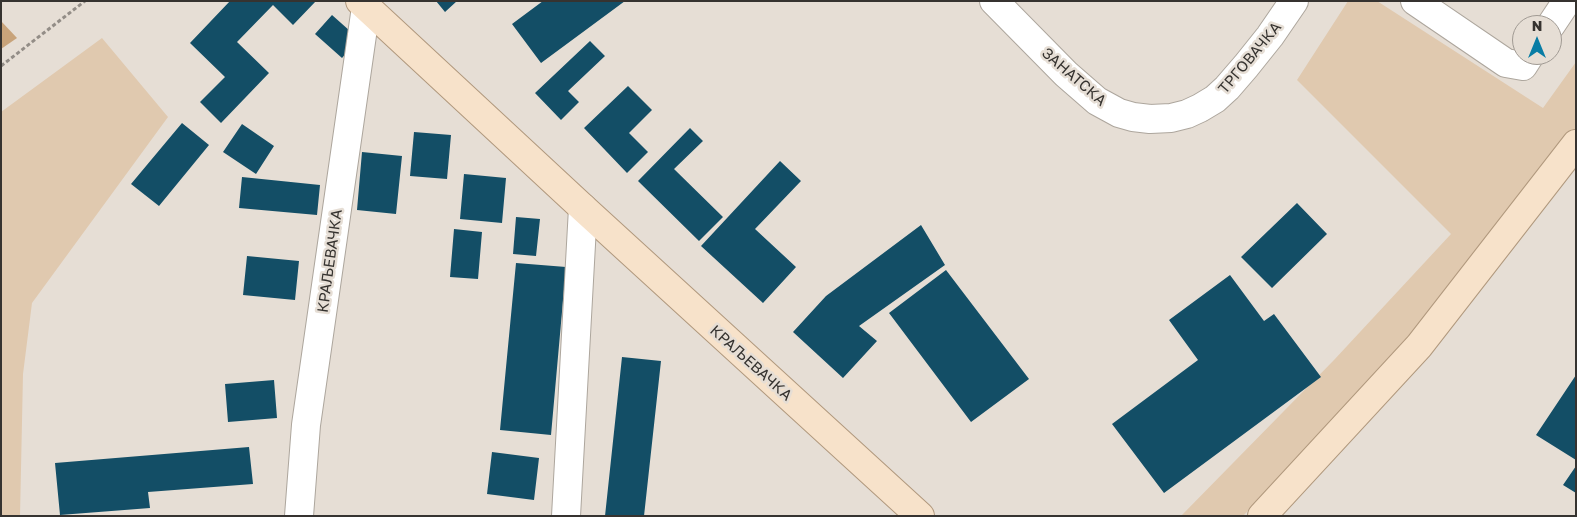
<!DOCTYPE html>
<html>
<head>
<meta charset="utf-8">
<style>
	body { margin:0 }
	#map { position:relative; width:1577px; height:517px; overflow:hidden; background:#e6ded5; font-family:"Golos Text",sans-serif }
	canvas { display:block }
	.frame { position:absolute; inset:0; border:2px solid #363330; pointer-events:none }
	.north { position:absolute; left:1512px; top:15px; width:50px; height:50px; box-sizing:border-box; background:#e6ded5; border:1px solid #a09a93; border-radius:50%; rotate:0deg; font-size:14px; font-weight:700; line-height:20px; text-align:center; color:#363330 }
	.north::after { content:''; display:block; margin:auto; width:18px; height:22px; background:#097da5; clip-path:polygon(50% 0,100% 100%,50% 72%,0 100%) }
</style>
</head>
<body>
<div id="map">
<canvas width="1577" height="517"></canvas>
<div class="frame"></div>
<div class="north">N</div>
</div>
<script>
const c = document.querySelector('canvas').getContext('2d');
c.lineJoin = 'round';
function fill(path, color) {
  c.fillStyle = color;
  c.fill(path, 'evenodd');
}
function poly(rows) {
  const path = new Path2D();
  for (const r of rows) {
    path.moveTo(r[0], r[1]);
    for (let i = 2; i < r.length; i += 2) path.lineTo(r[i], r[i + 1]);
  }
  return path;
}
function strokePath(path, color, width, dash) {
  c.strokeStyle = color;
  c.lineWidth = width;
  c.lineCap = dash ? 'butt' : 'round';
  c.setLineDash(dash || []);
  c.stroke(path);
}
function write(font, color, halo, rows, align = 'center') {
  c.font = font + ' "Golos Text",sans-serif';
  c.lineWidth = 5;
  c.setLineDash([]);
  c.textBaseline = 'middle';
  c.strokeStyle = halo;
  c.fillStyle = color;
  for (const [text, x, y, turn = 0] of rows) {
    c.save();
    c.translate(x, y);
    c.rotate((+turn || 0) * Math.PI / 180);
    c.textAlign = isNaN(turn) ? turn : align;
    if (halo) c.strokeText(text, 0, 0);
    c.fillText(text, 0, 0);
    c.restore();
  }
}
fill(poly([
	[1348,1,1377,1,1543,108,1576,62,1576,130,1545,171,1388,367,1243,516,1181,516,1334,360,1451,234,1297,80],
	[102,38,168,117,32,303,23,374,20,516,1,516,1,112]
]), '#e0c9af');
fill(poly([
	[1,21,17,38,1,49]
]), '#c8a37a');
fill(poly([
	[230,1,316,1,293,25,273,5,237,42,269,73,221,123,200,102,225,77,190,43],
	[436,1,457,1,445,12],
	[543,1,625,1,541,63,512,24],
	[332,15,359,39,342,58,315,34],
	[590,41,605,56,568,91,579,102,561,120,535,93],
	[628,86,652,110,629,133,648,152,627,173,584,128],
	[182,123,209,145,159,206,131,184],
	[242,124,274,146,256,174,223,152],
	[690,128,703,141,674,169,723,217,699,241,638,181],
	[414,132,451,135,447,179,410,176],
	[362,152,402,156,396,214,357,210],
	[780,161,801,181,755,229,796,267,763,303,701,246],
	[464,174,506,178,502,223,460,219],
	[242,177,320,185,317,215,239,208],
	[1297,203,1327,234,1272,288,1241,257],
	[516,217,540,219,536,256,513,254],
	[921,225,945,265,859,326,877,341,843,378,793,332,826,296],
	[454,229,482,232,478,279,450,277],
	[247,256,299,261,295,300,243,295],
	[516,263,566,267,551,435,500,430],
	[946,270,1029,379,971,422,889,313],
	[1230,275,1264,321,1274,314,1321,377,1164,493,1112,424,1198,360,1169,320],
	[622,357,661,361,644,516,605,516],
	[1576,375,1576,460,1536,435],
	[274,380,277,418,228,422,225,384],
	[249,447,253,484,148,492,150,508,60,515,55,463],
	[492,452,539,458,534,500,487,494],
	[1576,466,1576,493,1563,485]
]), '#134e66');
const minor = poly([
	[994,1,1066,74,1097,101,1119,113,1133,117,1150,119,1171,118,1187,114,1200,108,1215,99,1227,88,1246,66,1270,36,1294,1],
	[1415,1,1506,63,1523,66,1530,55],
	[1551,25,1567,1],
	[299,516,306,425,366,7],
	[566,516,583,208]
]);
const major = poly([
	[360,1,583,208,920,516],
	[1262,516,1419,346,1576,144]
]);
strokePath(minor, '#ada69d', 30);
strokePath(major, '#b0987d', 30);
strokePath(poly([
	[1,66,85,1]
]), '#938d87', 3, [4, 2.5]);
strokePath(minor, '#fff', 28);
strokePath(major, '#f7e2ca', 28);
write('15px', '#363330', '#e6ded5', [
	["ТРГОВАЧКА",1250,58,-50],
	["ЗАНАТСКА",1074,77,41],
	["КРАЉЕВАЧКА",330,261,-82],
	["КРАЉЕВАЧКА",751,363,42]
]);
</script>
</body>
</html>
